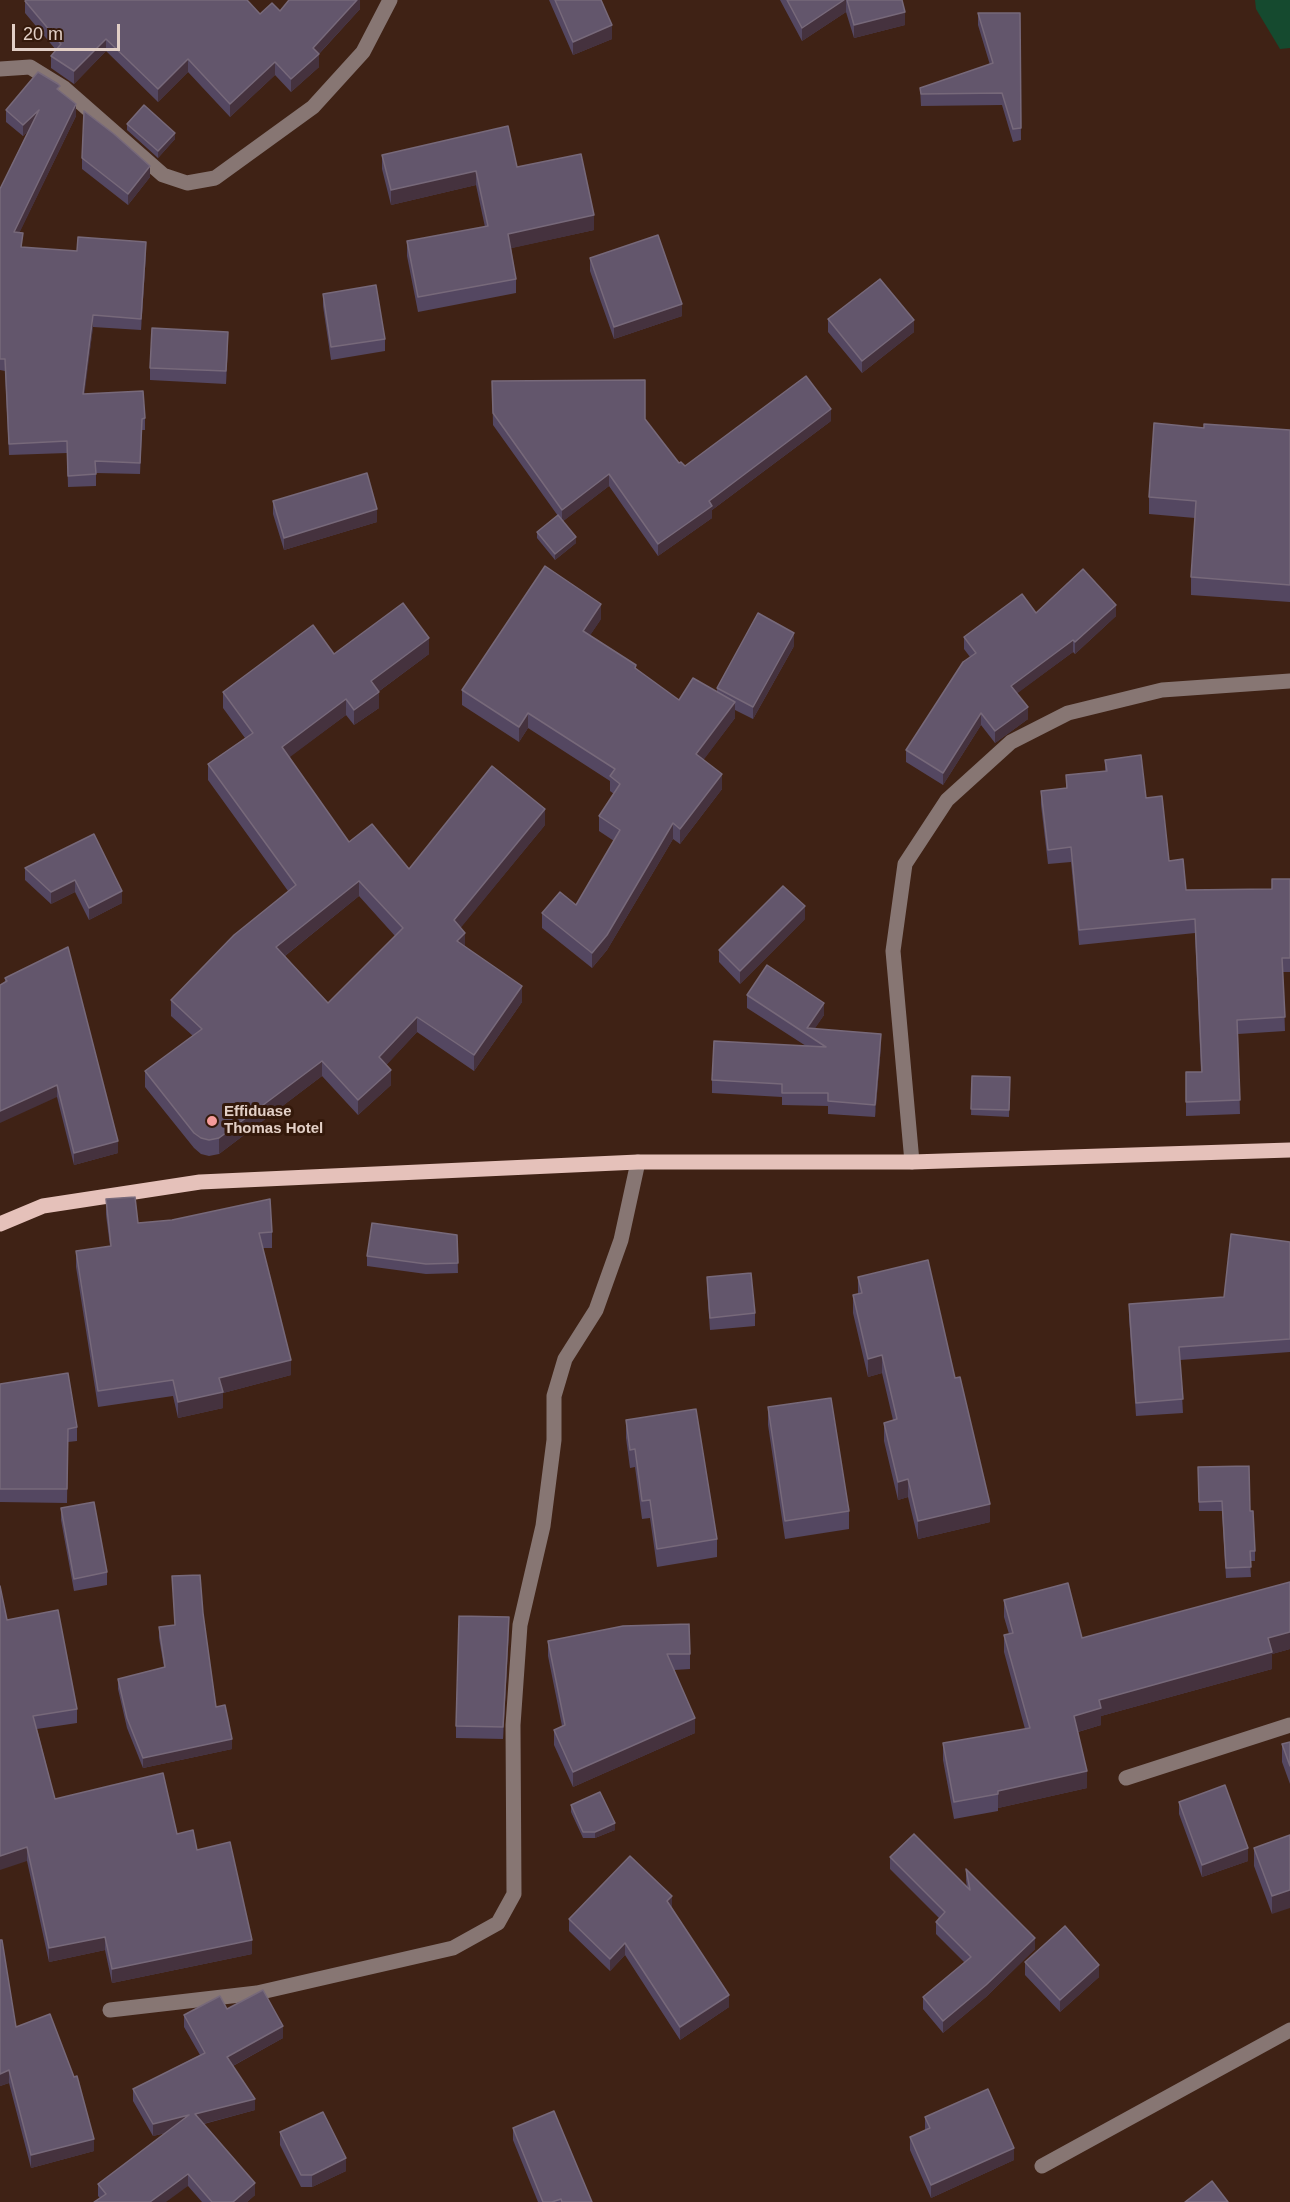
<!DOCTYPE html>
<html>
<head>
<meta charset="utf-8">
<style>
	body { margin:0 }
	#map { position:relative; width:1290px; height:2202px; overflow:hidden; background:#3f2215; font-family:Helvetica,sans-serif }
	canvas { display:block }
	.scale { position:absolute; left:12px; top:24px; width:108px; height:27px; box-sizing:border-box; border:3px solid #e2cfc6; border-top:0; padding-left:8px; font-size:18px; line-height:21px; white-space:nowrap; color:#e2cfc6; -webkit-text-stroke:4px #34190b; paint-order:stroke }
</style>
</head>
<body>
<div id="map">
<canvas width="1290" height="2202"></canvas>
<div class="scale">20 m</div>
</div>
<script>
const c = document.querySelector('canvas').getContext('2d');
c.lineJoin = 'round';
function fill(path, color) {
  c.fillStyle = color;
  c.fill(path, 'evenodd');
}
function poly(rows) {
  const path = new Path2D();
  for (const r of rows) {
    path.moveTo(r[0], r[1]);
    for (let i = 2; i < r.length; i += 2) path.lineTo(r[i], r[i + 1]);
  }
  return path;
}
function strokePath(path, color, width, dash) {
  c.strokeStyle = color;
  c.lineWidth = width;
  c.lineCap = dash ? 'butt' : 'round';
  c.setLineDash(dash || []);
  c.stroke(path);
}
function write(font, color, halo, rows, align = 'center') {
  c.font = font + ' Helvetica,sans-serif';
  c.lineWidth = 6;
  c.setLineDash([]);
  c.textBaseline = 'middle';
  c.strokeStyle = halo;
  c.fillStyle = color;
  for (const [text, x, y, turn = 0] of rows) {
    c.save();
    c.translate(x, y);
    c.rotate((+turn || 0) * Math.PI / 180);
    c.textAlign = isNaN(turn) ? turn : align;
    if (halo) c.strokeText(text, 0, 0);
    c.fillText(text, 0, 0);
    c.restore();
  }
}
fill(poly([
	[1255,0,1290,0,1290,48,1280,49,1256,9]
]), '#154a2f');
strokePath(poly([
	[0,69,30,67,64,88,163,175,187,183,215,178,313,107,363,52,390,0],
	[912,1162,893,951,905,864,947,800,1011,742,1068,713,1162,690,1290,681],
	[1126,1778,1290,1725],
	[110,2010,257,1993,453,1948,498,1923,514,1894,513,1725,520,1625,543,1526,554,1440,554,1396,565,1359,596,1310,621,1240,638,1162],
	[1042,2166,1290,2030]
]), '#877673', 15);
strokePath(poly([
	[0,1224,43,1206,200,1182,638,1162,912,1162,1290,1150]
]), '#e5c1ba', 15);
fill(poly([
	[360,0,360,9,319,54,319,67,291,92,275,75,230,117,188,72,158,102,106,51,74,84,51,68,51,56,56,50,25,13,25,1,260,14],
	[549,0,601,0,612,39,573,55],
	[780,0,902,0,905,25,854,38,846,12,802,41],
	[978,13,1020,13,1021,140,1013,142,1002,105,921,106,920,88,990,65,978,25],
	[60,92,76,116,19,233,22,247,77,251,146,253,141,330,93,327,84,394,145,418,145,430,142,430,140,474,96,473,96,486,68,487,67,453,9,455,5,371,0,370,0,189,28,131,23,136,6,122,6,110],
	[127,124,175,139,158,158,127,130],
	[382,155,517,167,594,230,511,248,516,279,516,293,418,312,407,256,407,241,485,227,476,185,391,205,382,169],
	[82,158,150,177,128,205,82,169],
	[590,258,682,316,614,339,590,271],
	[323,294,385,339,385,351,331,360,323,306],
	[828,319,914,332,862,373,828,332],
	[228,344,226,384,150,380,150,368],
	[492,381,679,463,685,466,831,421,712,510,712,518,658,556,609,486,563,521,576,543,555,560,537,538,537,532,558,516,493,425],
	[1204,428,1290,430,1290,602,1191,595,1191,577,1195,518,1149,514,1149,497],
	[273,501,377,522,284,550,273,514],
	[1036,613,1116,616,1075,654,1073,652,1017,693,1028,719,995,743,981,725,943,785,906,762,906,750,970,657,964,649,964,637],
	[601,619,590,635,679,700,717,692,717,688,794,646,753,719,735,710,735,718,703,760,722,789,680,844,673,839,607,950,592,968,542,928,542,913,576,905,614,841,599,831,599,816,614,794,610,791,610,781,528,728,519,742,462,705,462,690],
	[334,654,429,654,378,692,379,708,354,725,346,715,289,757,349,842,409,869,545,825,460,928,465,947,522,1002,474,1071,417,1032,386,1065,391,1085,358,1115,322,1076,219,1154,209,1156,201,1154,194,1148,145,1087,145,1071,193,1036,171,1016,171,1000,288,891,208,780,208,764,245,738,223,708,223,692],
	[359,896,395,936,328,1003,285,956],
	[1105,760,1146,798,1169,861,1186,890,1272,889,1290,879,1290,972,1283,972,1285,1031,1238,1034,1240,1114,1186,1116,1186,1072,1201,1072,1195,933,1079,945,1071,862,1048,864,1041,805,1041,791,1066,788,1066,775,1105,771],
	[94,834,122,903,89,920,75,892,51,904,25,880,25,868],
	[805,919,740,984,719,962,719,950],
	[5,978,118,1153,74,1165,57,1097,5,982],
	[747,995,824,1015,814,1029,881,1046,875,1117,828,1114,828,1106,782,1105,782,1097,712,1093,712,1080,806,1046,747,1008],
	[972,1076,1010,1077,1009,1117,971,1115],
	[106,1199,138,1223,272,1232,272,1248,263,1248,291,1375,223,1393,223,1408,178,1418,173,1396,98,1407,76,1267,76,1251,110,1246,106,1215],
	[457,1235,458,1273,426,1274,367,1266,367,1256],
	[1290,1242,1290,1352,1180,1360,1183,1413,1136,1416,1129,1317,1129,1304,1224,1297],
	[707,1277,755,1313,755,1326,710,1330,707,1289],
	[858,1277,955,1378,990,1522,918,1539,908,1497,898,1500,884,1441,884,1423,893,1420,882,1373,868,1377,853,1313,853,1295,858,1294],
	[0,1384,77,1427,77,1441,68,1442,67,1503,0,1502],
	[768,1407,849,1511,849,1529,785,1539,768,1425],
	[626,1420,717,1539,717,1557,657,1567,650,1518,642,1519,635,1467,630,1468,626,1438],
	[1198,1467,1250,1511,1255,1551,1255,1561,1250,1561,1251,1577,1226,1578,1222,1511,1199,1511],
	[61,1508,107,1572,107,1585,74,1591,61,1520],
	[172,1576,203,1613,216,1707,232,1749,143,1768,127,1728,118,1689,118,1679,164,1667,159,1638,159,1627,175,1625],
	[1290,1582,1290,1649,1272,1654,1272,1669,1101,1716,1101,1725,1078,1732,1087,1788,998,1808,998,1811,954,1819,943,1760,943,1743,1025,1729,1004,1652,1004,1635,1009,1634,1004,1617,1004,1600,1082,1638],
	[7,1620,77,1709,77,1723,37,1729,55,1799,177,1834,197,1850,252,1954,112,1983,105,1950,49,1962,27,1861],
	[509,1629,503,1739,456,1738,456,1726],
	[548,1641,690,1654,690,1669,674,1670,695,1733,573,1787,554,1745,554,1730,562,1726,548,1656],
	[1290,1742,1290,1784,1282,1762,1282,1744],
	[1179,1802,1248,1861,1202,1877,1179,1814],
	[571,1805,615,1830,595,1838,583,1838,571,1812],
	[1290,1835,1272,1914,1254,1866,1254,1848],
	[890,1857,967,1887,966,1880,966,1869,1035,1949,986,1997,943,2033,923,2009,923,1997,965,1963,936,1934,936,1922,939,1918,890,1869],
	[672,1908,729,2007,680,2040,625,1955,610,1971,569,1931,569,1919],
	[1025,1962,1099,1977,1060,2012,1025,1975],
	[227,2009,283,2038,233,2066,255,2110,204,2124,255,2195,247,2202,202,2202,188,2186,100,2198,98,2196,98,2184,166,2133,153,2136,133,2101,133,2089,200,2055,184,2027,184,2015],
	[16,2027,94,2151,31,2168,9,2083,0,2086],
	[925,2117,1014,2160,931,2198,910,2150,910,2137,925,2130],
	[513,2128,592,2202,538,2202,513,2140],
	[280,2132,346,2171,312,2187,301,2187,280,2145]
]), '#544761');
fill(poly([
	[357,0,360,0,360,9,314,59,319,54,319,67,291,92,291,79,313,48],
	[844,0,846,0,846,12,802,41,802,28],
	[905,12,905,25,854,38,854,25],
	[612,25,612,39,573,55,573,42],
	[106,39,106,51,74,84,74,71],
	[188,59,188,72,158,102,158,89],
	[275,62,275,75,230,117,230,104],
	[76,104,76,116,14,244,14,232],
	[39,110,39,122,23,136,23,125],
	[175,133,175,139,158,158,158,151],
	[150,166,150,177,128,205,128,194],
	[476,171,476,185,391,205,391,190],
	[594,215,594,230,508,249,508,234],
	[146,242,146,253,141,330,141,319],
	[682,304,682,316,614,339,614,327],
	[93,315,93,327,83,406,83,394],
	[914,320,914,332,862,373,862,361],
	[228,332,228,344,226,384,226,371],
	[831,409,831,421,712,510,712,518,658,556,658,544,709,501],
	[609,474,609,486,562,522,562,510],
	[377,509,377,522,284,550,284,538],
	[576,537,576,543,555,560,555,554],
	[601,604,601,619,583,646,583,631],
	[1116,605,1116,616,1075,654,1075,642],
	[794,633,794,646,753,719,753,707],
	[429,638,429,654,371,697,371,681],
	[1073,640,1073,652,1011,698,1011,686],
	[379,692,379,708,354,725,354,710],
	[346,699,346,715,282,763,282,747],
	[735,702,735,718,696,770,696,754],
	[1028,707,1028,719,995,743,995,731],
	[528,713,528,728,519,742,519,727],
	[981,713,981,725,943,785,943,773],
	[722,774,722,789,680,844,680,829],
	[545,809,545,825,454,936,454,920],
	[673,823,673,839,607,950,592,968,592,953],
	[75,880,75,892,51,904,51,892],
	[359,881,359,896,276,963,276,947],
	[122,891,122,903,89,920,89,908],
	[805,906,805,919,740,984,740,971],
	[465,933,465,949,457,941],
	[522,986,522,1002,474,1071,474,1055],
	[824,1003,824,1015,810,1036,807,1028],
	[417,1017,417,1032,379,1073,379,1057],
	[881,1034,881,1046,875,1117,875,1105],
	[322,1061,322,1076,219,1154,219,1138],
	[391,1070,391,1085,358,1115,358,1100],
	[57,1085,57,1097,0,1123,0,1111],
	[118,1141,118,1153,74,1165,74,1153],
	[882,1355,882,1373,868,1377,868,1359],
	[291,1360,291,1375,223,1393,223,1408,178,1418,178,1402,219,1378],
	[908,1479,908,1497,898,1500,898,1482],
	[990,1504,990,1522,918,1539,918,1521],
	[509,1617,509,1629,503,1739,503,1727],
	[1290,1632,1290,1649,1272,1654,1272,1669,1101,1716,1101,1725,1074,1733,1074,1716,1099,1700,1268,1638],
	[695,1718,695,1733,573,1787,573,1772],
	[232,1739,232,1749,143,1768,143,1758],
	[1087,1771,1087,1788,998,1808,998,1791],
	[615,1823,615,1830,595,1838,595,1832],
	[27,1847,27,1861,0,1870,0,1856],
	[1248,1848,1248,1861,1202,1877,1202,1865],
	[1290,1890,1290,1908,1272,1914,1272,1896],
	[672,1896,672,1908,667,1901],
	[105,1937,105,1950,49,1962,49,1948],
	[1035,1938,1035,1949,986,1997,943,2033,943,2021],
	[252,1940,252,1954,112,1983,112,1969],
	[625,1943,625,1955,610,1971,610,1959],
	[1099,1965,1099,1977,1060,2012,1060,2000],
	[729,1995,729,2007,680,2040,680,2027],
	[283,2026,283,2038,227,2069,227,2057],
	[9,2070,9,2083,0,2086,0,2074],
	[255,2099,255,2110,195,2126,195,2114],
	[189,2115,189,2127,153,2136,153,2124],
	[94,2139,94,2151,31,2168,31,2155],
	[1014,2148,1014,2160,931,2198,931,2185],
	[346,2158,346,2171,312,2187,312,2175],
	[188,2174,188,2186,166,2202,150,2202],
	[255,2183,255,2195,247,2202,233,2202]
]), '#45323e');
const building = poly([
	[26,0,247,0,260,14,272,3,280,11,289,0,357,0,313,48,319,54,291,79,275,62,230,104,188,59,158,89,106,39,74,71,51,56,61,44,25,1,26,0],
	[555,0,601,0,612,25,573,42,555,0],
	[787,0,844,0,802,28,787,0],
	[847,0,902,0,905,12,854,25,847,0],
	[978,13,1020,13,1021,128,1013,129,1002,93,921,94,920,88,993,63,978,13],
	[38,72,58,84,60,86,57,89,76,104,14,232,23,233,21,247,77,251,78,237,146,242,141,319,93,315,83,394,143,391,145,418,142,419,140,463,95,461,96,474,68,476,67,441,9,444,5,359,0,359,0,189,39,110,23,125,6,110,38,72],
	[144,105,175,133,158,151,127,124,144,105],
	[84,111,114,134,150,166,128,194,82,158,84,111],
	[508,126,517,167,581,154,594,215,508,234,516,279,418,297,407,241,488,226,476,171,391,190,382,155,508,126],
	[658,235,682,304,614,327,590,258,658,235],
	[880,279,914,320,862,361,828,319,880,279],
	[376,285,385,339,331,347,323,294,376,285],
	[152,328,228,332,226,371,150,368,152,328],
	[806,376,831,409,709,501,712,506,658,544,609,474,562,510,493,413,492,381,645,380,645,419,679,463,681,462,685,466,806,376],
	[1154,423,1204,428,1204,424,1290,430,1290,585,1191,577,1196,501,1149,497,1154,423],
	[367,473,377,509,284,538,273,501,367,473],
	[558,515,576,537,555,554,537,532,558,515],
	[545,566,601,604,583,631,636,665,635,668,679,700,693,678,735,702,696,754,722,774,680,829,673,823,607,935,592,953,542,913,560,892,576,905,620,830,599,816,620,784,610,776,615,769,528,713,519,727,462,690,545,566],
	[1083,569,1116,605,1075,642,1073,640,1011,686,1028,707,995,731,981,713,943,773,906,750,963,662,976,653,964,637,1022,594,1036,613,1083,569],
	[403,603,429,638,371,681,379,692,354,710,346,699,282,747,349,842,372,824,409,869,492,766,545,809,454,920,465,933,457,941,522,986,474,1055,417,1017,379,1057,391,1070,358,1100,322,1061,219,1138,209,1140,201,1138,194,1133,145,1071,202,1029,171,1000,234,935,296,885,208,764,253,733,223,692,313,625,334,654,403,603],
	[359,881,403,928,328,1003,276,947,359,881],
	[758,613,794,633,753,707,717,688,758,613],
	[1141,755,1146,798,1162,796,1169,861,1183,859,1186,890,1272,889,1272,879,1290,879,1290,958,1282,958,1285,1017,1237,1020,1240,1100,1186,1102,1186,1072,1202,1072,1195,919,1079,930,1071,847,1048,850,1041,791,1067,788,1066,775,1107,771,1105,760,1141,755],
	[94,834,122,891,89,908,75,880,51,892,25,868,94,834],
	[783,886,805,906,740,971,719,950,783,886],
	[68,947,118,1141,74,1153,57,1085,0,1111,0,985,7,981,5,978,68,947],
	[767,965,824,1003,807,1028,881,1034,875,1105,828,1101,828,1093,782,1093,782,1084,712,1080,714,1041,826,1047,747,995,767,965],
	[972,1076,1010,1077,1009,1110,971,1109,972,1076],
	[135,1197,138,1223,172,1220,270,1199,272,1232,259,1233,291,1360,219,1378,223,1392,178,1402,173,1380,98,1391,76,1251,111,1246,106,1199,135,1197],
	[372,1223,457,1235,458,1263,426,1264,367,1256,372,1223],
	[1231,1234,1290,1242,1290,1339,1179,1347,1183,1399,1136,1403,1129,1304,1224,1297,1231,1234],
	[928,1260,955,1378,960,1377,990,1504,918,1521,908,1479,898,1482,884,1423,897,1419,882,1355,868,1359,853,1295,862,1293,858,1277,928,1260],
	[751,1273,755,1313,710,1318,707,1277,751,1273],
	[68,1373,77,1427,68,1429,67,1489,0,1489,0,1384,68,1373],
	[831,1398,849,1511,785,1521,768,1407,831,1398],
	[696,1409,717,1539,657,1549,650,1500,642,1501,635,1449,630,1450,626,1420,696,1409],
	[1249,1466,1250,1511,1253,1511,1255,1551,1250,1551,1251,1567,1226,1568,1222,1501,1199,1502,1198,1467,1249,1466],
	[94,1502,107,1572,74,1579,61,1508,94,1502],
	[200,1575,203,1613,216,1707,225,1705,232,1739,143,1758,127,1718,118,1679,165,1667,159,1627,175,1625,172,1576,200,1575],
	[1290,1582,1290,1632,1268,1638,1272,1652,1099,1700,1101,1708,1074,1716,1087,1771,998,1791,998,1794,954,1802,943,1743,1030,1728,1004,1635,1013,1633,1004,1600,1068,1583,1082,1638,1290,1582],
	[0,1586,7,1620,58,1610,77,1709,33,1716,55,1799,163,1773,177,1834,193,1830,197,1850,230,1842,252,1940,112,1969,105,1937,49,1948,27,1847,0,1856,0,1586],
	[459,1616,509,1617,503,1727,456,1726,459,1616],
	[689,1624,690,1654,667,1654,695,1718,573,1772,554,1730,565,1725,548,1641,623,1626,689,1624],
	[1290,1742,1290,1766,1282,1744,1290,1742],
	[1225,1785,1248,1848,1202,1865,1179,1802,1225,1785],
	[600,1792,615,1823,595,1832,583,1832,571,1805,600,1792],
	[914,1834,970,1890,966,1869,1035,1938,986,1985,943,2021,923,1997,971,1957,936,1922,945,1912,890,1857,914,1834],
	[1290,1835,1290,1890,1272,1896,1254,1848,1290,1835],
	[630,1856,672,1896,667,1901,729,1995,680,2027,625,1943,610,1959,569,1919,630,1856],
	[1065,1926,1099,1965,1060,2000,1025,1962,1065,1926],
	[0,1940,2,1940,16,2027,50,2014,74,2077,77,2076,94,2139,31,2155,9,2070,0,2074,0,1940],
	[263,1990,283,2026,227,2057,255,2099,195,2114,255,2183,233,2202,212,2202,188,2174,150,2202,94,2202,106,2194,98,2184,189,2115,153,2124,133,2089,205,2053,184,2015,220,1996,227,2009,263,1990],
	[988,2089,1014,2148,931,2185,910,2137,930,2128,925,2117,988,2089],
	[554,2111,592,2202,562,2202,561,2199,552,2202,543,2202,513,2128,554,2111],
	[323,2112,346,2158,312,2175,301,2175,280,2132,323,2112],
	[1212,2181,1228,2202,1185,2202,1212,2181]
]);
fill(building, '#63566c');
strokePath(building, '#77697a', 1.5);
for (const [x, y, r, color] of [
	[212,1121,6,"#f59b9a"]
]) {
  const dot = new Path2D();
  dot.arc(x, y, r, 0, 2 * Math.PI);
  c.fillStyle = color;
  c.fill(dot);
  strokePath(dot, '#34190b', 2);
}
write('bold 15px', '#e2cfc6', '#34190b', [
	["Effiduase",224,1112],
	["Thomas Hotel",224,1129]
], 'left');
</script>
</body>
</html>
